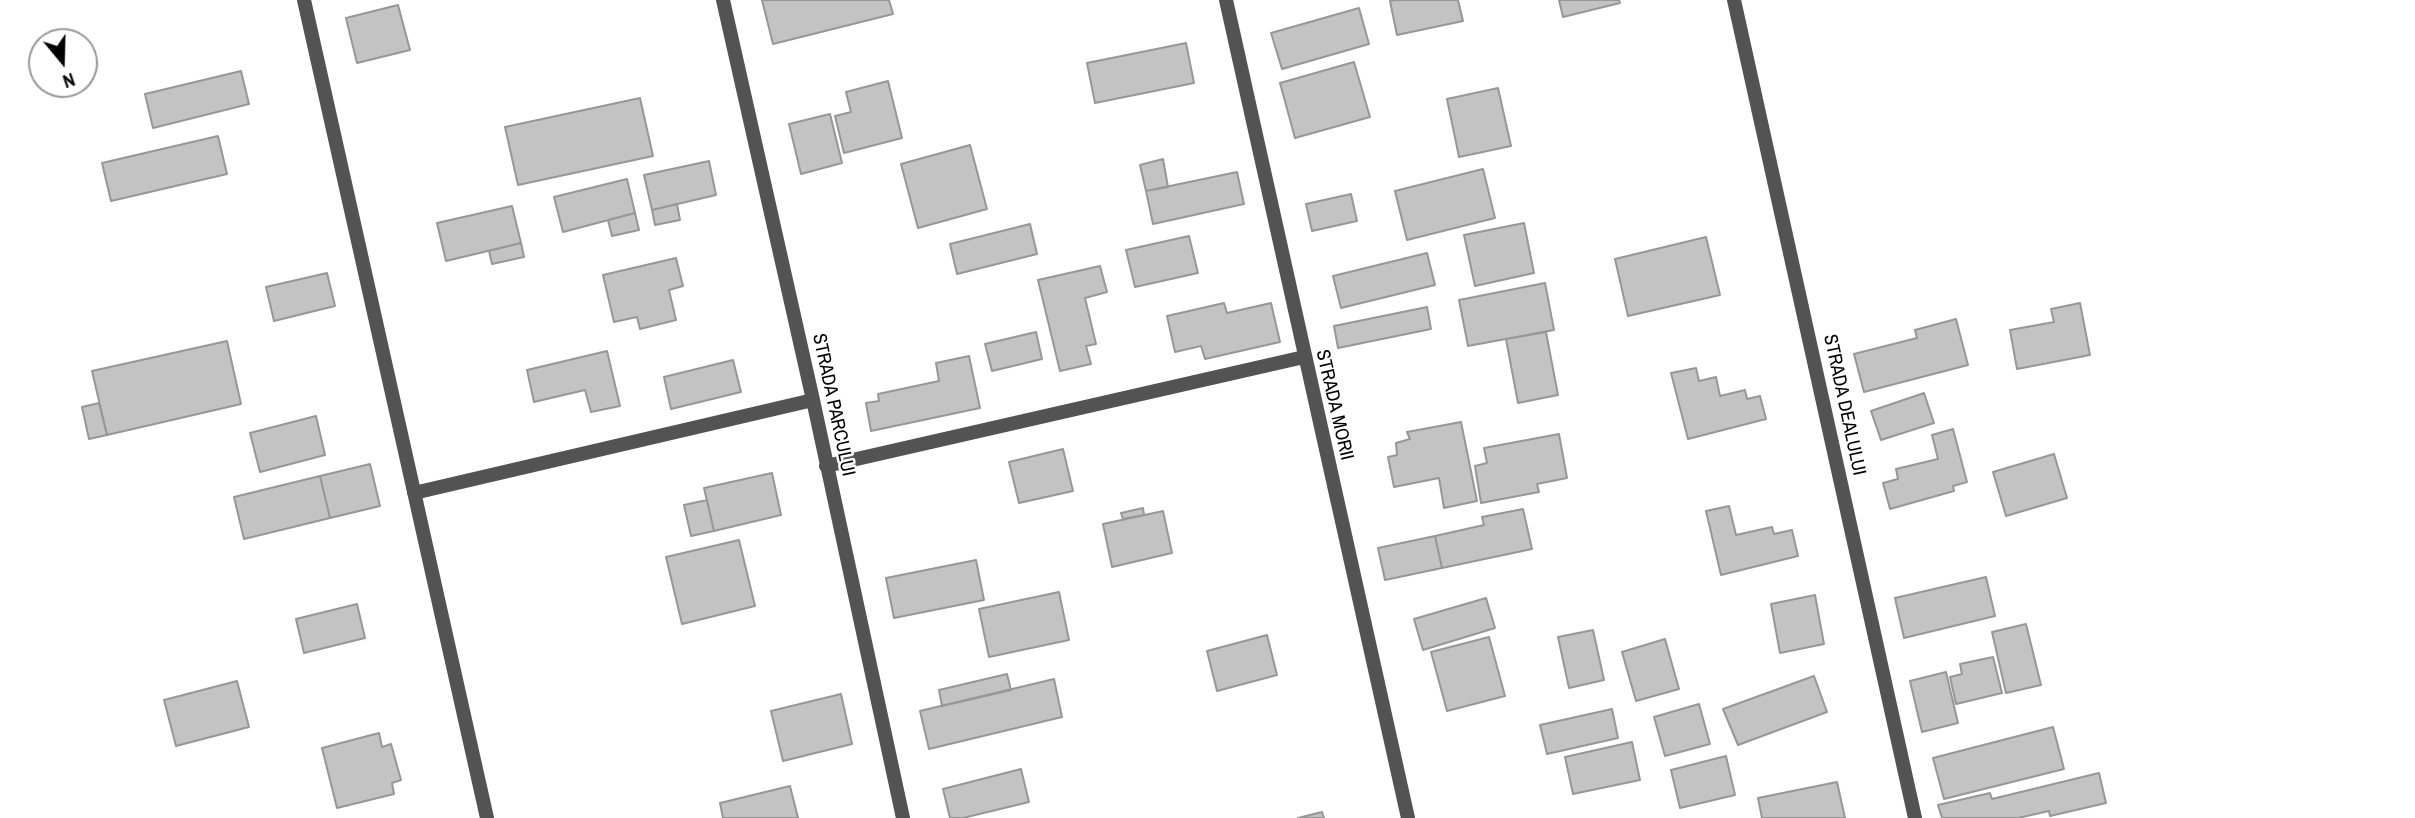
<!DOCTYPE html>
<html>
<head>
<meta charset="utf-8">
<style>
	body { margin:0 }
	#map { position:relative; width:2415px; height:818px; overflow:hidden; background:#fff; font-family:"Archivo Narrow",sans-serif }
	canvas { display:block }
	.north { position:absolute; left:28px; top:28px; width:70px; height:70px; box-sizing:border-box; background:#fff; border:2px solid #999; border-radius:50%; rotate:161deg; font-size:19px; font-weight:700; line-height:28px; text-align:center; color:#000 }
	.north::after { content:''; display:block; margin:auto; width:24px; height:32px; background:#000; clip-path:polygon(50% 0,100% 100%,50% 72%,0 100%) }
</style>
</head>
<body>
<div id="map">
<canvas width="2415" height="818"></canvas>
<div class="north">N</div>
</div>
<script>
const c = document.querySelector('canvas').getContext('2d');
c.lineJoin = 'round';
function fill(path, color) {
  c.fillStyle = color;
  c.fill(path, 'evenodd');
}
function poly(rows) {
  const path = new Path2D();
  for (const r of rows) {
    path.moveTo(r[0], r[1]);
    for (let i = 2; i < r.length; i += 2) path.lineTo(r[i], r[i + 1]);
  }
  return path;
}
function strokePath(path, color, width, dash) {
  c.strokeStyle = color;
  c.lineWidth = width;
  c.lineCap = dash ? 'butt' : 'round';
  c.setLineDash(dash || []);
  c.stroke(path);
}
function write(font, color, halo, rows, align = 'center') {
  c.font = font + ' "Archivo Narrow",sans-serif';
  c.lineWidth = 5;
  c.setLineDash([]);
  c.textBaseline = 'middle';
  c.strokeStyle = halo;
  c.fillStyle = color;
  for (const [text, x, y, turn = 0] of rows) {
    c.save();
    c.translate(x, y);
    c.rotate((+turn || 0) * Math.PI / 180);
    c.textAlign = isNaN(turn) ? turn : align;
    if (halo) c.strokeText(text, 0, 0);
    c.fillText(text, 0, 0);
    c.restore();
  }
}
const building = poly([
	[762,0,889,0,893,14,773,44,762,0],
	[1396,0,1458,0,1463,21,1397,35,1390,1,1396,0],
	[1559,0,1619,0,1620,3,1563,17,1559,0],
	[398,5,410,50,357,63,346,18,398,5],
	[1359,8,1369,44,1282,69,1271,33,1359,8],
	[1186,43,1194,83,1095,103,1087,63,1186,43],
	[1354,62,1370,117,1295,138,1280,83,1354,62],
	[241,71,249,104,153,128,145,94,241,71],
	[888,81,902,138,844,153,835,116,851,112,846,92,888,81],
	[1498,88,1511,146,1459,157,1447,99,1498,88],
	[640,98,653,156,518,185,505,127,640,98],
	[830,114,842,163,801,174,789,124,830,114],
	[218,136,227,174,111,201,102,163,218,136],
	[970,145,987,209,918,228,901,164,970,145],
	[1163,159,1168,187,1146,191,1140,165,1163,159],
	[709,161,716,195,652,210,644,175,709,161],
	[1483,169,1495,218,1407,240,1395,191,1483,169],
	[1237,172,1244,204,1153,224,1146,191,1237,172],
	[627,179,635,213,563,232,554,197,627,179],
	[1351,194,1357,221,1312,231,1306,204,1351,194],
	[677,204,680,220,655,225,652,210,677,204],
	[512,206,521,243,446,261,437,223,512,206],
	[635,213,639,230,612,236,608,220,635,213],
	[1524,223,1534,273,1475,286,1464,235,1524,223],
	[1030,224,1037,254,957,274,950,244,1030,224],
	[1189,236,1198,273,1135,287,1126,250,1189,236],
	[1706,237,1720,295,1628,316,1615,259,1706,237],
	[521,243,524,257,492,264,489,251,521,243],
	[1427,253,1435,285,1341,308,1333,276,1427,253],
	[676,258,683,286,669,290,676,320,640,329,637,317,614,322,603,275,676,258],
	[1100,266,1107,292,1085,298,1096,344,1086,346,1091,364,1060,371,1038,280,1100,266],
	[327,273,335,306,274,321,266,287,327,273],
	[1545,283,1554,330,1468,346,1459,300,1545,283],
	[1224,303,1227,313,1271,303,1280,342,1205,359,1201,346,1175,352,1167,316,1224,303],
	[2080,303,2090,355,2017,369,2010,330,2054,322,2051,309,2080,303],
	[1427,307,1431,329,1338,348,1334,326,1427,307],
	[1956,319,1968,365,1864,392,1854,354,1917,338,1915,330,1956,319],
	[1036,332,1042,359,992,371,985,344,1036,332],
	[1546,332,1558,395,1518,403,1506,339,1546,332],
	[227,341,241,404,107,435,92,371,227,341],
	[607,351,620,406,591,412,585,390,534,402,527,370,607,351],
	[969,356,980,408,871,431,866,403,879,401,878,394,939,381,936,363,969,356],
	[733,360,741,392,671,409,664,377,733,360],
	[1696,368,1699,381,1716,377,1720,396,1745,390,1747,399,1760,396,1766,419,1688,439,1671,373,1696,368],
	[1924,393,1934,423,1881,440,1871,411,1924,393],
	[99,403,107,435,89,439,82,407,99,403],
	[316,416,325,455,260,472,250,433,316,416],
	[1461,422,1477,501,1444,508,1439,478,1394,487,1388,457,1397,455,1396,443,1410,439,1407,432,1461,422],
	[1953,429,1967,482,1953,486,1954,491,1890,509,1883,483,1898,479,1896,469,1938,459,1932,435,1953,429],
	[1559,434,1567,478,1537,484,1539,492,1481,503,1475,466,1487,463,1484,448,1559,434],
	[1063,449,1073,491,1019,503,1009,462,1063,449],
	[2054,454,2067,498,2006,516,1993,472,2054,454],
	[370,464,380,506,330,518,320,476,370,464],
	[772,473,781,515,714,531,704,488,772,473],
	[320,476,330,518,244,539,234,497,320,476],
	[707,500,714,531,691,536,684,505,707,500],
	[1729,506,1736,535,1772,527,1774,534,1792,530,1798,556,1721,575,1706,511,1729,506],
	[1143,508,1144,515,1123,519,1121,513,1143,508],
	[1523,509,1532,549,1442,568,1435,536,1484,525,1482,517,1523,509],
	[1163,511,1172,553,1112,567,1103,524,1163,511],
	[1435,536,1442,568,1385,580,1378,548,1435,536],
	[739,540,755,606,682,624,666,557,739,540],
	[976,560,984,600,894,618,886,578,976,560],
	[1986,577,1995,616,1904,638,1895,598,1986,577],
	[1059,592,1069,640,989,657,979,609,1059,592],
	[1815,595,1824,644,1780,653,1771,604,1815,595],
	[1486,598,1495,628,1423,650,1414,619,1486,598],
	[357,604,365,638,304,653,296,619,357,604],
	[2026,624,2041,685,2006,693,1992,632,2026,624],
	[1593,630,1604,680,1569,688,1558,637,1593,630],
	[1267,635,1277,675,1217,691,1207,651,1267,635],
	[1489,637,1505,696,1447,711,1431,652,1489,637],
	[1665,639,1679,689,1636,701,1622,652,1665,639],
	[1993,657,2002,693,1956,704,1950,677,1962,674,1960,664,1993,657],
	[1946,672,1958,723,1922,732,1910,681,1946,672],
	[1007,674,1011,690,942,706,939,690,1007,674],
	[1814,676,1827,712,1738,745,1723,709,1814,676],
	[1054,679,1062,717,929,749,920,711,1054,679],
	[237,681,249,727,176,746,164,700,237,681],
	[841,694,852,744,783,761,771,711,841,694],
	[1699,704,1710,744,1665,756,1654,717,1699,704],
	[1612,709,1618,738,1547,754,1540,725,1612,709],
	[2053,727,2064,769,1944,799,1933,758,2053,727],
	[379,733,382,747,391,744,401,780,392,783,394,794,337,808,322,748,379,733],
	[1632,742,1640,780,1573,794,1565,757,1632,742],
	[1726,756,1735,795,1680,808,1671,770,1726,756],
	[1021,769,1029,802,963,818,950,818,943,789,1021,769],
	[2099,773,2106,803,2050,816,2049,811,2018,818,1942,818,1938,805,1990,793,1992,799,2099,773],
	[1837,782,1845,818,1762,818,1758,798,1837,782],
	[790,786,798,818,723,818,720,803,790,786],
	[1322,812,1324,818,1298,818,1322,812]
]);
fill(building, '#c3c3c3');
strokePath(building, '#979797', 2);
strokePath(poly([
	[304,0,487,818],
	[723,0,813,400,903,818],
	[1226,0,1408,818],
	[1734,0,1915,818],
	[826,466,1304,357],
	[414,493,813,400]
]), '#535353', 14);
write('19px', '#000', '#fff', [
	["STRADA PARCULUI",833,405,78],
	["STRADA MORII",1334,405,77],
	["STRADA DEALULUI",1844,405,78]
]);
</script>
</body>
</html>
